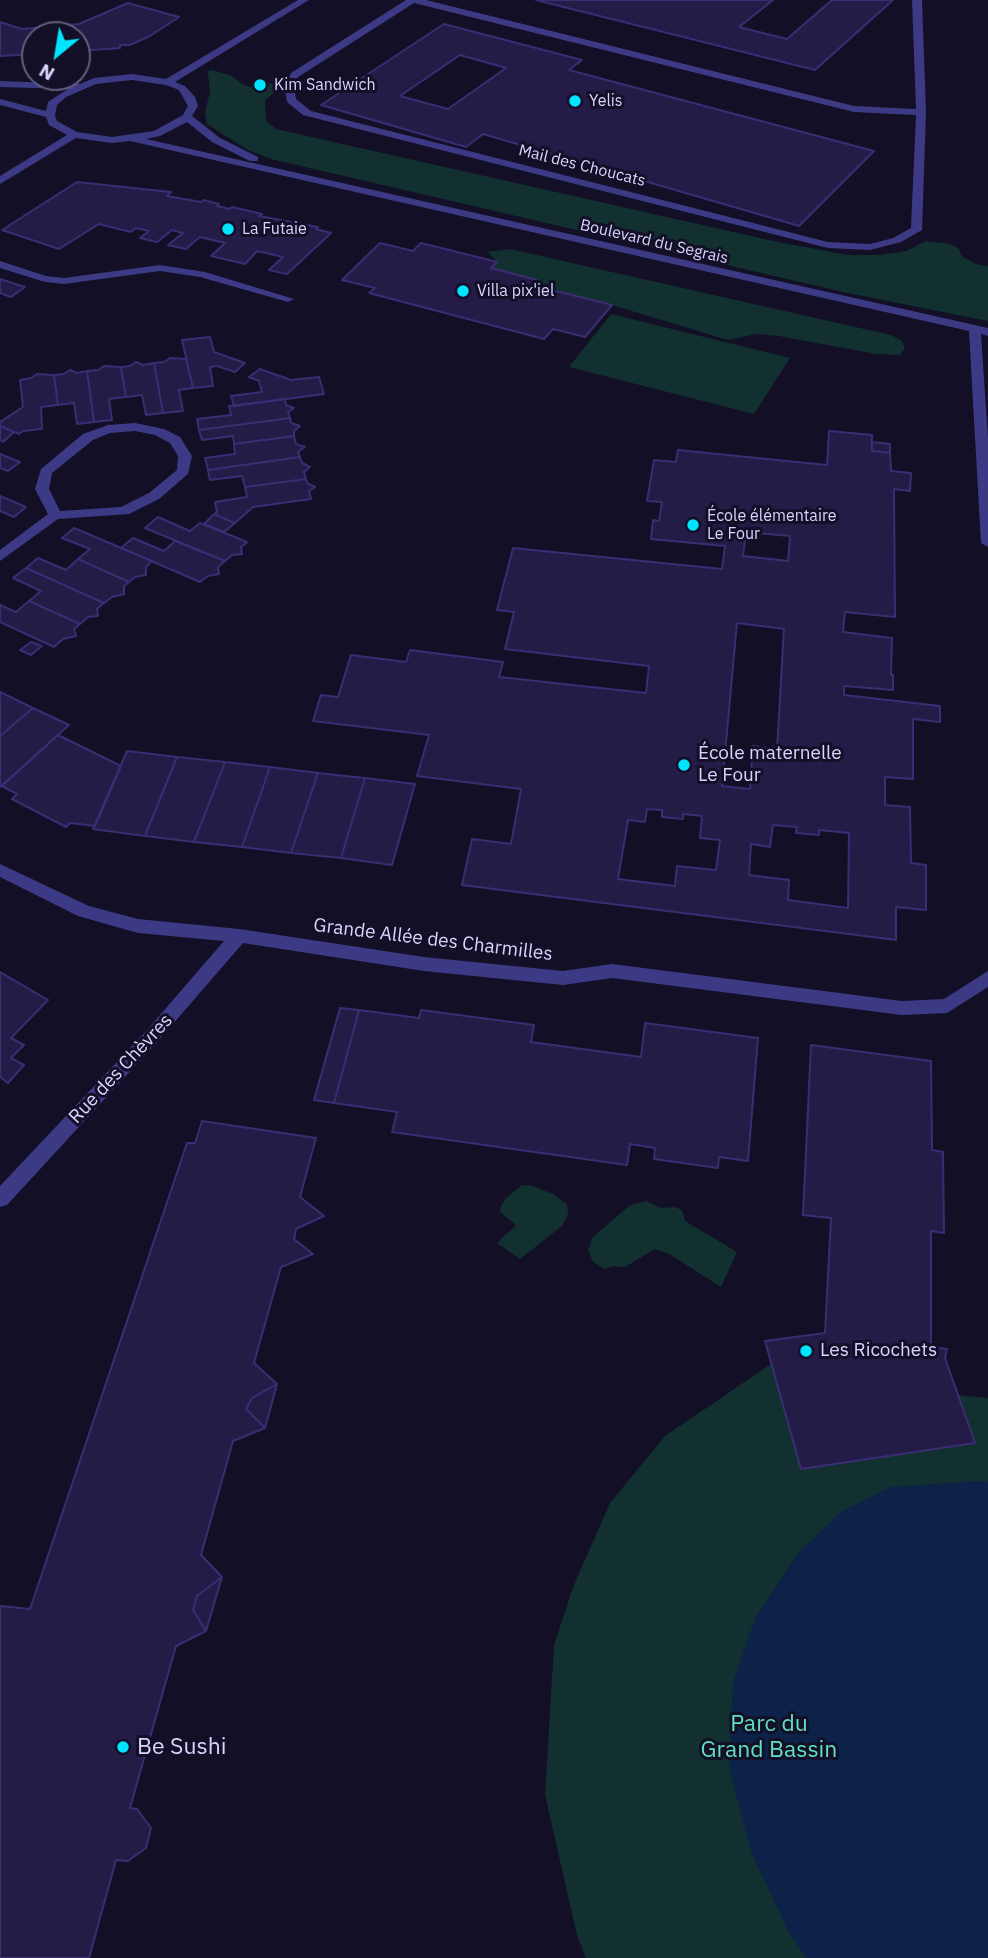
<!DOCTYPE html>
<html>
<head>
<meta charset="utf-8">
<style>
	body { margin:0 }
	#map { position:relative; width:988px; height:1958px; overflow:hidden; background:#130f26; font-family:"IBM Plex Sans",sans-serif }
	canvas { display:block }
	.north { position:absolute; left:21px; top:21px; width:70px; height:70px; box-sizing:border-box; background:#130f26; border:2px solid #625e7d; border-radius:50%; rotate:210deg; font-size:19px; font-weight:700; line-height:28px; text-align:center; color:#d9d4ff }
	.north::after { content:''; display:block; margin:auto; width:24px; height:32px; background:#00e5ff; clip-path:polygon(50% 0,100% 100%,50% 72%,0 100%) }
</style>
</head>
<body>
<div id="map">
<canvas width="988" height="1958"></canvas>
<div class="north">N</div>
</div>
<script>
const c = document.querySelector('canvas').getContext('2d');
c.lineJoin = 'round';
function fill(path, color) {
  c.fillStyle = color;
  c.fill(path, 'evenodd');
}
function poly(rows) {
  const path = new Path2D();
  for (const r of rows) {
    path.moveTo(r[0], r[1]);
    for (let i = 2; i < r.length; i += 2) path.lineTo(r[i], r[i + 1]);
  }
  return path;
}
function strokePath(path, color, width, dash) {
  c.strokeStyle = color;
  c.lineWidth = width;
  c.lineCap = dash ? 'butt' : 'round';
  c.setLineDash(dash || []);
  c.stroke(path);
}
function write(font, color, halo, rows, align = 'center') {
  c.font = font + ' "IBM Plex Sans",sans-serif';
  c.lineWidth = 6;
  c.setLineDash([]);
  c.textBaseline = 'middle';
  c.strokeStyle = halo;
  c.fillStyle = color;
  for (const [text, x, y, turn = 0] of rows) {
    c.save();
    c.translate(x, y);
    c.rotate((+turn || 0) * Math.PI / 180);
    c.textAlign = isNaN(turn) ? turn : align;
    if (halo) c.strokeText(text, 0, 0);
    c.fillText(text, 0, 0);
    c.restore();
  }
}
fill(poly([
	[212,70,232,76,242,84,259,90,270,83,276,85,278,90,265,100,266,121,276,129,778,242,848,255,879,255,906,251,926,241,950,244,958,248,963,257,976,264,988,266,988,321,843,292,271,159,248,150,207,124,205,113,210,91,208,74,208,71],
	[510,249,891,335,902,341,905,348,900,355,876,354,779,336,757,334,728,340,612,305,532,285,536,280,491,268,496,261,488,252],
	[611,314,790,358,754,414,569,367],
	[522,1185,533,1186,553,1194,567,1204,568,1215,562,1226,520,1259,497,1243,516,1225,500,1212,501,1206,506,1198],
	[646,1201,661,1208,675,1207,682,1210,685,1221,737,1252,721,1287,669,1254,655,1249,625,1267,613,1266,604,1269,593,1262,588,1250,593,1237,630,1205],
	[771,1364,801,1469,974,1443,958,1395,988,1398,988,1958,586,1958,577,1935,545,1795,554,1645,573,1587,610,1503,665,1436]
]), '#12302f');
fill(poly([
	[978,1481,988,1482,988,1958,807,1958,790,1935,752,1854,729,1769,733,1682,755,1618,798,1553,841,1512,891,1487]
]), '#0c2248');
const building = poly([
	[536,0,773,0,739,27,787,39,832,0,893,0,815,70,536,0],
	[128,3,179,17,150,36,130,45,120,45,120,48,77,51,77,35,35,35,35,54,0,56,0,22,22,29,79,24,128,3],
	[444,24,582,60,569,70,874,151,799,226,483,134,466,147,321,105,444,24],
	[460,55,506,68,448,109,400,96,460,55],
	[77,182,171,192,167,196,201,202,204,200,219,204,217,206,229,209,232,207,262,214,259,216,318,227,316,229,331,233,287,274,269,270,283,257,257,251,245,264,211,256,225,243,200,237,186,249,168,245,183,233,172,230,157,242,140,238,149,231,136,228,131,232,99,224,59,249,2,230,77,182],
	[380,243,413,251,421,243,497,262,491,268,537,280,532,285,612,305,585,337,553,329,544,339,369,293,375,288,342,280,380,243],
	[0,279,25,287,11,297,0,293,0,279],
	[210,337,214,352,245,363,235,372,217,366,210,367,213,386,193,388,182,340,210,337],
	[170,358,186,359,193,388,179,390,183,411,163,413,154,363,164,362,170,358],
	[136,362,143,365,154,363,163,413,146,415,142,395,126,397,121,367,130,366,136,362],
	[104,366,121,367,126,397,109,399,112,420,94,422,87,371,98,370,104,366],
	[260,369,291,380,319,377,324,394,234,406,231,396,262,392,259,381,249,377,260,369],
	[70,370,77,373,87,371,94,422,77,424,74,403,58,405,54,375,64,374,70,370],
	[37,374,54,375,58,405,41,407,42,429,23,431,19,434,0,426,0,422,23,407,20,380,31,378,37,374],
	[285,399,286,405,294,408,288,412,290,418,199,430,197,419,231,415,229,406,285,399],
	[290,418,291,423,300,426,294,431,294,436,234,444,233,436,202,440,199,430,290,418],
	[0,426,14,432,3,442,0,440,0,426],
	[829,431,872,435,872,451,890,453,891,471,911,473,910,491,894,489,895,617,845,612,843,632,892,638,891,675,893,675,893,690,844,686,844,695,940,706,940,722,913,719,913,779,885,777,885,805,910,807,911,863,926,865,926,910,896,907,896,940,462,885,472,839,511,844,521,789,417,776,429,735,313,721,321,695,338,697,351,655,406,662,410,650,503,662,499,677,646,693,649,666,505,649,514,612,497,610,513,548,722,569,725,546,651,539,653,520,659,521,662,502,647,501,654,460,676,462,678,450,827,465,829,431],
	[746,532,790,536,788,561,743,556,746,532],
	[737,623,784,629,777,749,753,746,750,789,722,786,737,623],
	[647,809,662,810,662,817,683,819,683,814,702,816,700,838,720,840,716,870,677,866,675,886,618,879,628,820,645,822,647,809],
	[773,825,797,827,796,833,819,835,819,830,849,833,848,908,788,900,789,880,749,875,751,844,770,847,773,825],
	[294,436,296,444,305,447,298,452,300,457,208,470,205,458,235,454,234,444,294,436],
	[872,442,890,444,890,453,872,451,872,442],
	[0,454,20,462,8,471,0,468,0,454],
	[300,457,302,463,310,467,304,472,306,479,245,487,242,476,210,480,208,470,300,457],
	[306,479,307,483,315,487,309,491,311,499,253,507,235,523,214,514,217,512,215,502,247,497,245,487,306,479],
	[0,496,26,507,14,517,0,511,0,496],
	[214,514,235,523,224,532,204,524,214,514],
	[158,517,190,531,200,523,247,542,241,547,242,554,232,555,225,561,145,528,158,517],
	[74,528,152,561,146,567,146,575,135,577,129,582,78,559,90,549,62,538,74,528],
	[133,538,164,551,175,541,225,561,218,567,219,574,208,576,200,582,121,548,133,538],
	[38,558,66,570,78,559,129,582,124,586,124,594,112,597,104,603,26,568,38,558],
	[26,568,104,603,97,609,98,616,88,617,80,624,29,601,41,591,13,578,26,568],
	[29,601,80,624,74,629,76,636,63,639,54,647,0,622,0,605,16,612,29,601],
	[31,642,42,646,31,655,20,650,31,642],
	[0,692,33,708,0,736,0,692],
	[33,708,69,725,0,787,0,736,33,708],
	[58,735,121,766,95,826,70,823,66,827,12,799,17,794,2,786,58,735],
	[127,751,177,757,145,836,93,829,127,751],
	[177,757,225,762,194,842,145,836,177,757],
	[225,762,270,767,242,847,194,842,225,762],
	[270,767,318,773,291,853,242,847,270,767],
	[318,773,365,778,341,858,291,853,318,773],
	[365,778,415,784,392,865,341,858,365,778],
	[0,972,48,1000,11,1038,24,1045,11,1058,24,1065,8,1083,0,1077,0,972],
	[340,1008,359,1010,334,1103,314,1100,340,1008],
	[359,1010,419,1018,421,1010,534,1025,531,1042,641,1057,645,1023,758,1038,748,1161,719,1157,718,1168,654,1159,655,1148,630,1144,627,1165,392,1132,397,1112,334,1103,359,1010],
	[811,1045,931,1061,932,1150,943,1152,944,1233,931,1231,931,1347,947,1349,945,1358,975,1443,801,1469,765,1341,825,1333,831,1218,803,1215,811,1045],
	[202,1121,316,1138,300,1197,324,1216,296,1229,294,1239,313,1254,281,1267,254,1363,277,1384,252,1398,246,1409,265,1428,233,1441,201,1555,222,1577,197,1596,193,1610,206,1631,176,1646,130,1808,137,1809,151,1828,146,1848,128,1861,116,1860,89,1958,0,1958,0,1606,30,1609,187,1143,195,1143,202,1121],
	[277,1384,265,1428,246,1409,252,1398,277,1384],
	[222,1577,206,1631,193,1610,197,1596,222,1577]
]);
fill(building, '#241b47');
strokePath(building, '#3b2d73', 2);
fill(poly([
	[298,0,309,0,175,82,185,86,195,97,198,106,192,116,220,138,258,157,258,161,250,161,212,142,187,122,160,136,146,139,988,328,988,336,981,334,988,438,988,547,981,543,969,331,130,141,112,143,76,138,0,184,0,176,67,135,49,125,46,117,0,105,0,99,46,111,48,102,68,89,0,87,0,81,80,84,94,78,132,74,166,79,298,0],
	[132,80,166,85,179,90,188,106,183,115,154,131,112,137,77,132,57,121,55,115,57,105,66,97,96,84,132,80],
	[406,0,426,0,854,106,916,109,912,0,922,0,926,112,922,230,901,242,870,250,828,248,303,115,287,102,284,85,291,73,406,0],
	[414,3,854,112,916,115,911,228,893,238,870,244,828,242,311,111,296,99,294,85,298,77,414,3],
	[0,261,46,276,64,278,160,265,205,272,294,299,288,302,200,277,160,271,64,284,45,282,0,268,0,261],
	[135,423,164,429,180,437,192,456,188,474,159,499,129,514,58,519,0,561,0,550,48,514,35,489,41,469,83,434,108,425,135,423],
	[135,431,155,435,170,443,178,456,177,470,149,493,121,507,60,511,49,489,52,473,93,440,110,433,135,431],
	[0,864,89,906,138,919,239,929,424,957,563,971,612,964,902,1001,944,999,988,971,988,987,947,1013,902,1015,612,978,563,985,424,971,243,943,159,1040,7,1205,0,1207,0,1186,147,1030,224,941,138,933,78,916,0,877,0,864]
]), '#3d3a85');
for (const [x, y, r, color] of [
	[260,85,7,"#00e5ff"],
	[575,101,7,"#00e5ff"],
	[228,229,7,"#00e5ff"],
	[463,291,7,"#00e5ff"],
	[693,525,7,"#00e5ff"],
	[684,765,7,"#00e5ff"],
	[806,1351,7,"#00e5ff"],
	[123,1747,7,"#00e5ff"]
]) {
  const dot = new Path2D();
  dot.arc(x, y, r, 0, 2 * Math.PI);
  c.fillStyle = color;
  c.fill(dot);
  strokePath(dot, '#130f26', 2.5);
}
write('16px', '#d9d4ff', '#130f26', [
	["Kim Sandwich",274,85],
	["Yelis",589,101],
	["La Futaie",242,229],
	["Villa pix'iel",477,291],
	["École élémentaire",707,516],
	["Le Four",707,534]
], 'left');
write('16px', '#d9d4ff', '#130f26', [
	["Mail des Choucats",582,166,14],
	["Boulevard du Segrais",654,242,13]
]);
write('19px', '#d9d4ff', '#130f26', [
	["École maternelle",698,754],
	["Le Four",698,776],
	["Les Ricochets",820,1351]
], 'left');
write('19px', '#d9d4ff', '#130f26', [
	["Grande Allée des Charmilles",433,940,7],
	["Rue des Chèvres",121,1069,-47]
]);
write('23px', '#5fe0c0', '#130f26', [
	["Parc du",769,1724],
	["Grand Bassin",769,1750]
]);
write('23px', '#d9d4ff', '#130f26', [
	["Be Sushi",137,1747]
], 'left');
</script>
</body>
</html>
